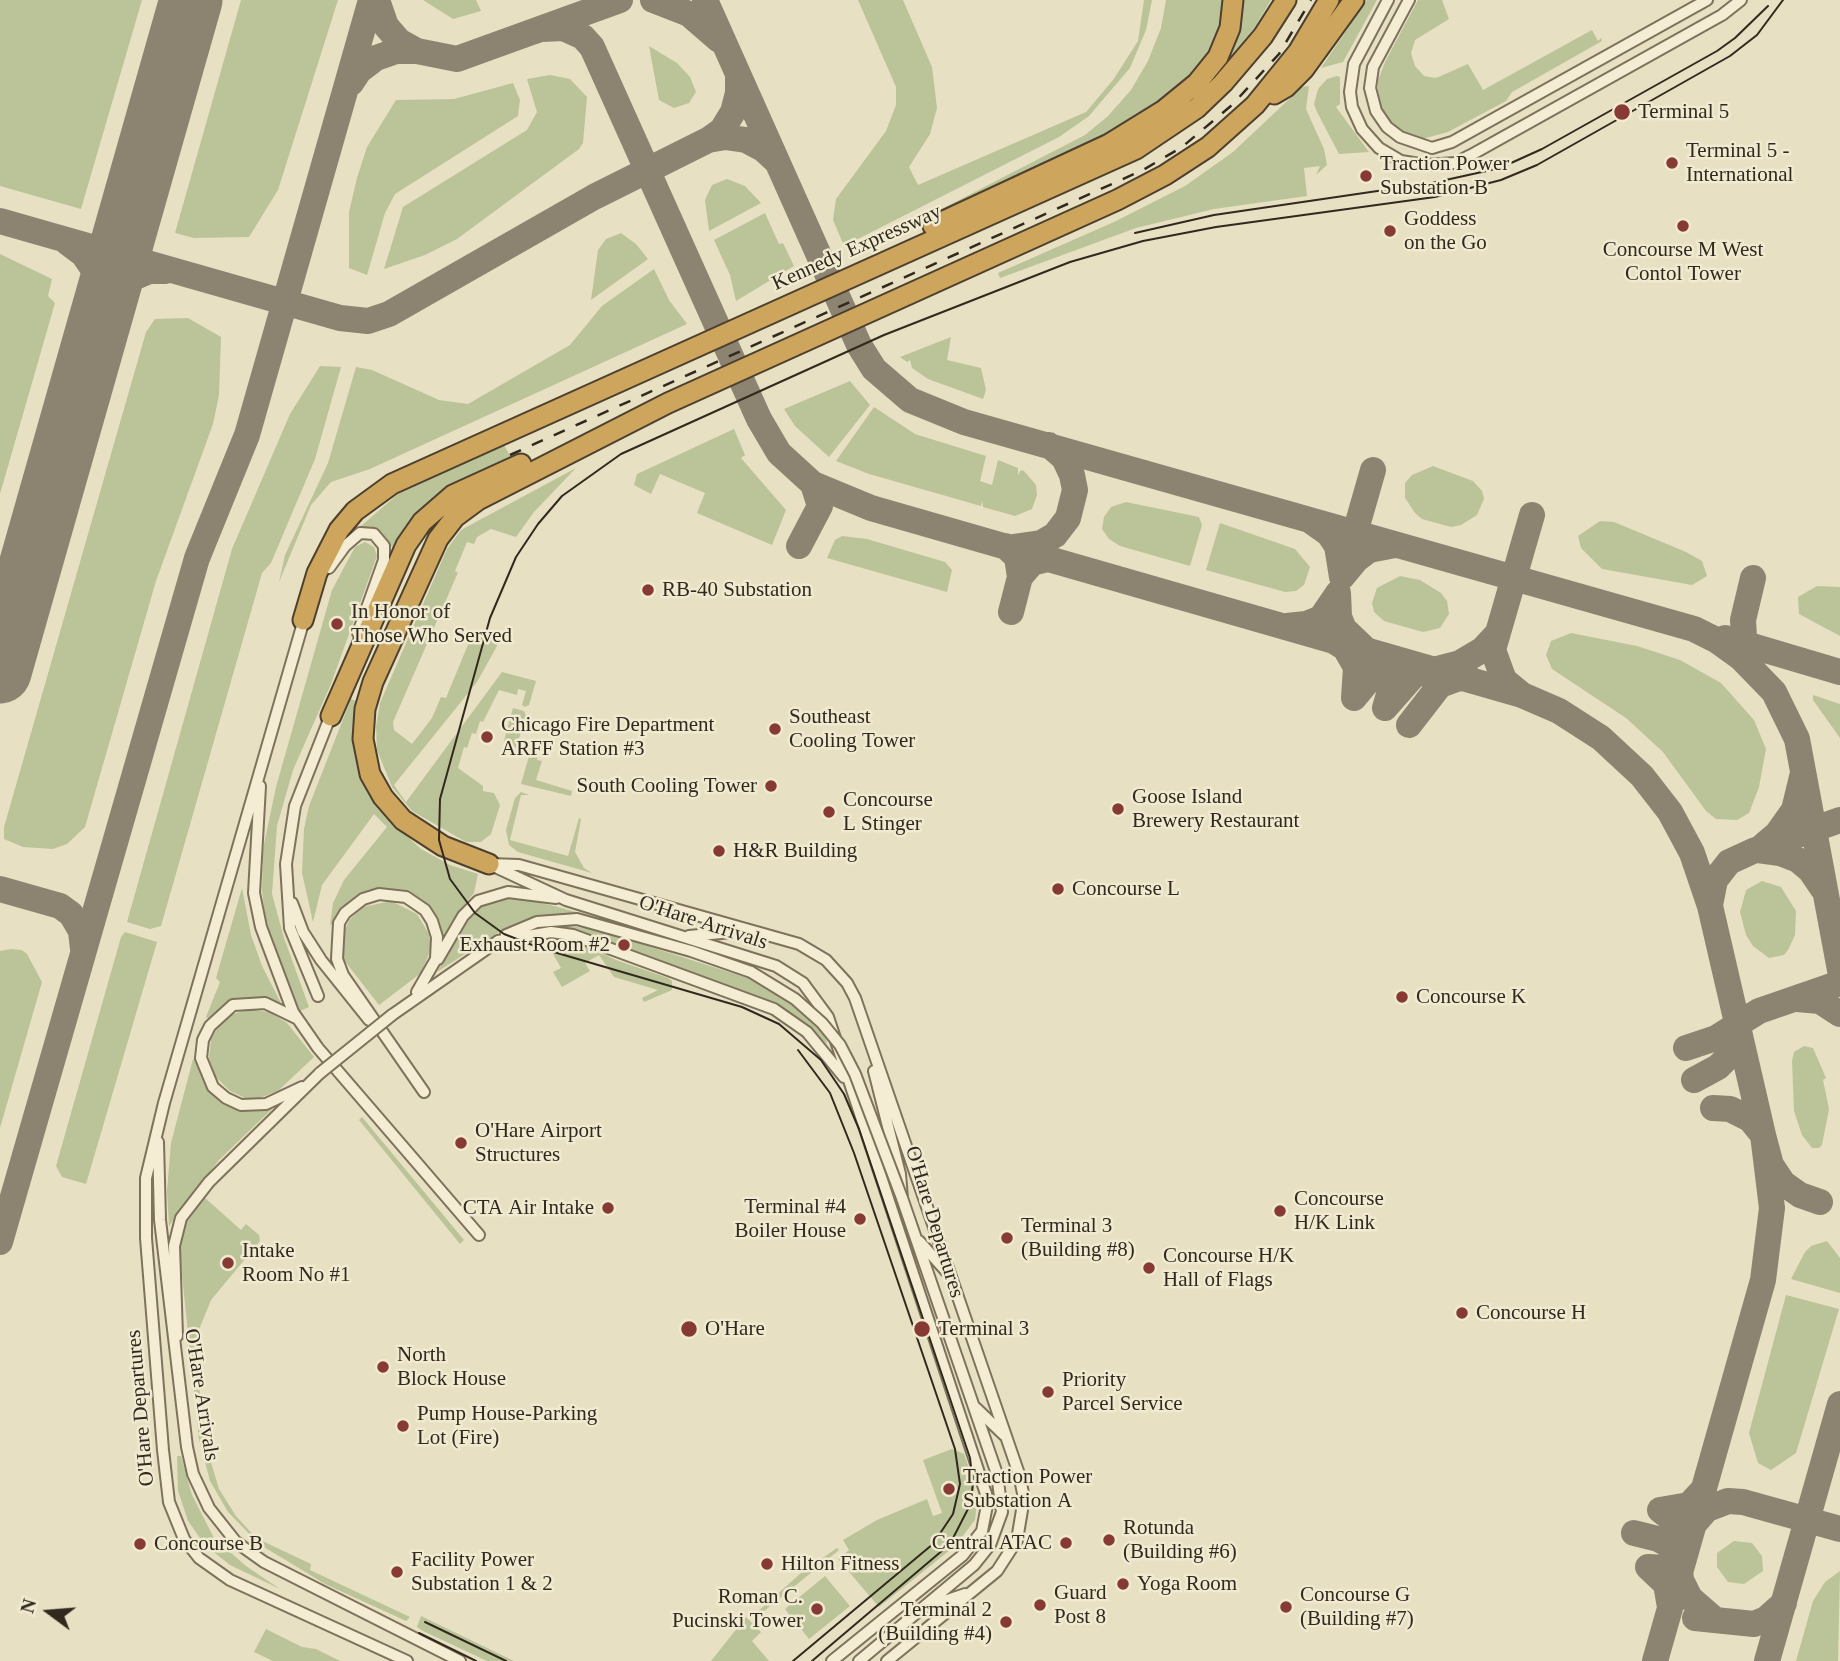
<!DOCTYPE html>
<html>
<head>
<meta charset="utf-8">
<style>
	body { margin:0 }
	#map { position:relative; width:1840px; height:1661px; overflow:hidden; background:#e7e0c2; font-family:"Times New Roman",serif }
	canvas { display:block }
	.north { position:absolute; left:14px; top:1577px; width:70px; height:70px; -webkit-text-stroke:5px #f0ead1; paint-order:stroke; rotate:286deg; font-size:19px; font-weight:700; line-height:28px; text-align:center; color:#31291e }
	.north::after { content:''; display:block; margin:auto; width:24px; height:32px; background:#31291e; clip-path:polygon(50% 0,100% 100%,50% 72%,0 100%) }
</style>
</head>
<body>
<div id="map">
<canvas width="1840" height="1661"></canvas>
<div class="north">N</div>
</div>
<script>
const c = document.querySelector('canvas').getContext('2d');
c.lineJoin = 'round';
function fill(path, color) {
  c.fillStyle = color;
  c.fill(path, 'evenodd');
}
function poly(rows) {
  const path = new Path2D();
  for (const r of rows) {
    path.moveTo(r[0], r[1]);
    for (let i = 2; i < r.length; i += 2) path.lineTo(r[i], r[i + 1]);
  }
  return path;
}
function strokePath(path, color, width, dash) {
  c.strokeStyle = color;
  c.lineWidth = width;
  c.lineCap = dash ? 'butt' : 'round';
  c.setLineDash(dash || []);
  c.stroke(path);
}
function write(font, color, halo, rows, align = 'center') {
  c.font = font + ' "Times New Roman",serif';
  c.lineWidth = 5;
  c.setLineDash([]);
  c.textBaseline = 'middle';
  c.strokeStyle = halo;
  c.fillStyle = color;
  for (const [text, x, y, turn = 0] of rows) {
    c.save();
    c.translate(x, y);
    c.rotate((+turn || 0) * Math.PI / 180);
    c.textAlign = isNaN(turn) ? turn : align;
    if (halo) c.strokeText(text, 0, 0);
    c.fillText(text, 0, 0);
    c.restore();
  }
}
fill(poly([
	[0,0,142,0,81,209,0,186],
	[241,0,338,0,278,190,249,237,194,238,175,233],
	[423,0,476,0,481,11,453,19],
	[858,0,903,0,932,67,937,108,930,134,909,167,918,185,1086,112,1113,80,1138,41,1144,0,1152,0,1146,30,1130,68,1089,116,1059,137,844,246,833,220,836,199,886,131,896,105,896,87],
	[1166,0,1226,0,1223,26,1212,52,1187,82,1128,124,930,219,928,216,1085,135,1108,116,1131,90,1148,61,1161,28],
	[1239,0,1271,0,1254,28,1224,65],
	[1367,0,1377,0,1343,62,1321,68],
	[1418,0,1442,0,1449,19,1415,40,1411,53,1415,66,1424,76,1436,78,1468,64,1483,90,1592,30,1598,41,1601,38,1602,41,1512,92,1506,101,1448,132,1422,139,1406,135,1396,127,1385,115,1377,97,1378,80,1386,60],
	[649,46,677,63,690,77,696,92,689,103,674,108,659,100],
	[550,75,570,79,587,97,583,143,579,149,457,239,425,255,384,269,403,207,527,130,537,112,527,79],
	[1337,76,1340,77,1340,104,1336,107,1369,152,1339,154,1317,112,1314,104,1318,89,1327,79],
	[513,83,520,100,518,116,395,194,385,213,367,275,349,268,349,212,357,178,367,147,396,100,454,99],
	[1309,86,1306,109,1324,149,1327,165,1316,175,1320,166,1304,168,1307,196,1214,209,1136,228,1000,278,998,273,1114,222,1185,186,1233,152,1302,87],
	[727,179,745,186,761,203,709,231,705,200,712,185],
	[765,213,779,244,783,243,794,266,736,301,730,275,714,240],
	[621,233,636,244,648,259,591,300,598,250,606,239],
	[0,254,52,279,48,296,55,303,0,494],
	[654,269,669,300,687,324,370,469,331,482,311,505,279,582,285,555,328,463,356,367,372,370,439,400,468,404,570,345,602,306],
	[188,318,221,337,219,395,213,424,156,581,85,827,67,844,53,849,23,847,4,839,4,827,146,332,155,319],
	[951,337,947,360,981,368,986,390,983,399,928,379,912,368,910,360,907,362,900,357],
	[320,366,341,367,315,459,271,563,262,573,161,926,150,929,127,922,232,549,290,414],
	[850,381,870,405,829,457,795,426,784,409],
	[874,407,915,434,986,456,980,481,992,485,998,460,1018,468,1018,475,1021,470,1024,471,1036,485,1037,495,1032,509,1015,516,983,507,982,501,981,506,869,474,836,461],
	[734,429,745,455,741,458,786,510,772,545,697,513,705,493,660,474,651,494,634,485,637,474],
	[504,445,512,459,394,550,382,532,361,526,398,494],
	[1433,466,1473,481,1482,491,1484,499,1477,515,1461,525,1451,527,1422,519,1415,513,1405,498,1405,483,1412,475],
	[576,468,534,512,516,537,491,529,477,537,474,544,467,542,455,571,458,573,456,577,393,722,394,730,412,744,432,718,441,697,446,698,474,630,496,637,497,646,477,682,394,785,406,802,502,672,536,681,529,705,525,707,522,705,526,691,518,689,517,695,499,690,483,722,480,721,476,734,472,733,467,748,464,747,458,768,483,786,483,791,494,793,500,805,491,834,481,842,466,842,412,811,392,787,377,750,376,726,380,703,447,549,461,530],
	[1126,502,1199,517,1202,525,1190,566,1120,546,1109,539,1102,529,1104,517,1111,507],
	[1600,521,1614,522,1686,552,1702,561,1707,576,1692,585,1602,569,1581,548,1578,536],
	[1220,523,1295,549,1310,567,1304,585,1296,591,1285,592,1206,570],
	[842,536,867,539,945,562,952,570,947,592,827,558,835,540],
	[365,542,374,547,377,556,331,684,293,770,277,826,272,894,284,938,309,1007,300,1011,271,938,265,915,262,891,263,849,276,787,332,590,355,547],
	[1400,576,1420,580,1441,593,1447,601,1449,614,1440,628,1423,632,1384,621,1374,612,1372,603,1377,588],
	[1817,586,1840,587,1840,636,1799,614,1798,597],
	[1571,633,1637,646,1680,660,1721,683,1754,720,1766,749,1759,787,1749,813,1737,820,1716,819,1706,811,1663,752,1626,718,1552,669,1546,655,1551,641],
	[1813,695,1840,704,1840,738,1813,700],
	[351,699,356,701,352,737,355,757,367,792,378,809,421,849,450,865,478,874,474,893,456,915,444,937,428,907,400,890,383,889,356,898,346,905,330,926,333,903,344,880,387,827,374,814,322,885,313,922,302,873,304,829,309,806],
	[513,708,524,711,526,716,516,748,504,741],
	[531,749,539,752,537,760,542,761,536,780,572,791,571,796,521,784],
	[521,792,529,795,521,795,510,840,568,856,579,818,581,819,575,852,584,868,592,873,518,852,509,845,506,830,515,798],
	[1762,881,1781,887,1796,911,1795,935,1788,950,1784,955,1769,958,1753,946,1746,935,1740,912,1746,890],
	[242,888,251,935,262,966,281,1003,265,998,244,998,227,1003,209,1019,206,1017,220,982,216,978],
	[501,898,521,898,558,907,701,947,581,917,558,914,507,927,437,972,470,915,485,903],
	[391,901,417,914,429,934,431,949,421,973,379,1005,344,960,343,934,350,919,363,907],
	[560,925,594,929,748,978,795,1007,826,1036,827,1044,798,1018,767,1000,574,932,541,929],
	[125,932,157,942,86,1184,62,1177,56,1166,121,937],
	[543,936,581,943,616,960,668,978,672,981,672,990,644,1002,642,998,658,990,614,977,599,955,585,963,590,971,562,987,553,972,561,968],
	[11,949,22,950,27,954,42,982,0,1128,0,951],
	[248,1009,269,1012,287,1023,314,1057,279,1090,260,1098,245,1098,230,1091,215,1076,209,1058,211,1040,219,1025,228,1016],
	[1804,1046,1813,1048,1826,1078,1823,1080,1829,1109,1822,1145,1819,1148,1812,1148,1802,1135,1794,1111,1792,1061,1794,1052],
	[193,1059,197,1061,211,1092,249,1110,272,1109,219,1160,169,1226,167,1191,171,1143],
	[362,1117,464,1240,460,1244,359,1120],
	[205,1198,241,1230,246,1224,259,1235,260,1241,211,1300,198,1332,199,1386,207,1449,219,1489,236,1516,256,1538,311,1564,310,1570,410,1617,406,1621,325,1584,259,1544,228,1512,210,1481,199,1439,179,1246,185,1223],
	[1827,1241,1840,1258,1840,1293,1791,1279,1805,1252,1811,1246],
	[1786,1295,1839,1309,1796,1453,1771,1470,1758,1463,1749,1433],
	[952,1449,964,1454,969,1468,977,1501,975,1520,955,1546,879,1607,838,1559,849,1550,843,1540,877,1520,927,1499,933,1516,942,1513,923,1460],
	[177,1456,181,1456,192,1495,214,1538,246,1566,280,1589,230,1565,205,1545,188,1521,178,1491],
	[1734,1541,1752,1543,1762,1556,1763,1571,1744,1584,1728,1582,1717,1567,1717,1553],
	[837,1548,839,1550,758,1616,755,1614,801,1573],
	[1840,1571,1838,1661,1796,1661,1813,1601,1825,1582],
	[825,1576,850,1606,809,1639,785,1609],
	[421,1616,514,1661,487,1661,423,1631,417,1627],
	[746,1617,761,1632,752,1641,769,1661,711,1661],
	[266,1629,302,1647,316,1649,340,1661,273,1661,254,1652]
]), '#bbc498');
strokePath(poly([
	[377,0,386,26,399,41,417,51,457,59,620,0],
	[653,0,689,14,719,40],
	[705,0,859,345,874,369,910,400,964,422,1694,629,1716,640,1741,658,1774,692,1797,739,1840,970],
	[529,33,541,29,563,28,583,37,592,47,759,419,779,453,813,484,871,508,1522,695,1559,711,1601,738,1642,776,1670,812,1692,853,1710,906,1763,1135,1772,1208,1763,1280,1655,1661],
	[351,83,359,71,376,58,396,51,417,51],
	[708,140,722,130,733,112,738,93,738,76],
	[0,221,340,318,368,321,389,314,594,197,708,140,725,137,746,140,763,149,775,160],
	[67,242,83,254,96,273,100,287,101,316],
	[100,318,111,297,128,280,149,271,165,271],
	[1312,522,1329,534,1337,546,1342,577,1357,559,1369,550,1395,545],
	[799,546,820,506,813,484],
	[1005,546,1017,557,1020,577,1032,563,1048,559],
	[1013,547,1041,543,1055,535,1068,518,1075,490,1072,475,1064,458,1049,445],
	[1351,547,1373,470],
	[1753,578,1743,620,1744,637,1753,658],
	[1011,612,1020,577],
	[1287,626,1306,624,1321,618,1338,593,1339,617,1344,629,1385,668,1390,691,1385,708,1414,675,1460,663,1482,650,1496,635],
	[1725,638,1840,672],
	[1332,640,1345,648,1356,667,1354,698,1379,668,1398,661],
	[1521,694,1504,680,1493,650,1532,515],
	[1409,725,1440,685,1459,678,1470,679],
	[1764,845,1777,834,1794,810,1802,777],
	[1758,850,1780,853,1798,860,1810,870,1823,889],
	[0,889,60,906,71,914,81,931,83,949],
	[1710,905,1715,880,1729,862,1753,851,1840,820],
	[1797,999,1820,1001,1840,1014],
	[1686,1048,1716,1038,1759,1011,1840,983],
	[1694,1080,1718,1067,1729,1056,1739,1032],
	[1713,1108,1730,1109,1750,1119,1763,1135,1771,1165,1783,1183,1800,1195,1820,1202],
	[0,1242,197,558,247,435,371,0],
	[1634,1533,1658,1539],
	[1687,1547,1683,1528,1660,1510,1689,1505,1704,1489],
	[1670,1607,1666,1584,1648,1567,1667,1568,1676,1565,1685,1555],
	[1695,1618,1754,1624,1766,1619,1784,1603],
	[1713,1618,1690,1598,1681,1580,1679,1559,1667,1544,1658,1539,1681,1539,1707,1509,1728,1501,1743,1502,1840,1529],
	[1767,1661,1840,1404]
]), '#8c8470', 26);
strokePath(poly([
	[0,672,191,0]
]), '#8c8470', 63);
const minor = poly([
	[1388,0,1354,64,1350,92,1352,107,1362,129,1379,148,1401,161,1426,165,1455,163,1471,155,1722,15,1741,0],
	[1409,0,1373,67,1370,88,1376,111,1387,127,1400,137,1432,148,1452,142,1707,0],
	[329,568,345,546,360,533,374,534,384,546,384,560,358,633],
	[305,616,164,1103,146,1178,146,1238,163,1450,169,1502,184,1539,199,1558,230,1580,407,1661],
	[260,786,254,893,261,927,293,1012,318,1048,479,1235],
	[489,864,519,865,799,944,826,960,847,983,855,998,1019,1474,1024,1498,1017,1540,997,1571,887,1661],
	[491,865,566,900,776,966,803,983,828,1017,988,1500,982,1531,963,1555,832,1661],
	[292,903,303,932,321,960,369,1020],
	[506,935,537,922,577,919,691,951,751,972],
	[689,936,743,931],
	[438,959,463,916,478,901,508,892,556,898],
	[417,992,436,959,437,937,432,921,425,910,406,897,379,894,363,899,345,913,339,923,337,959,343,975,424,1092],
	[318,996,290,928,286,864,295,806,332,712],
	[392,1015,498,941,551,932,573,935,774,1009,807,1032,844,1077],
	[296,1018,265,1003,233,1005,210,1026,203,1040,201,1058,213,1087,226,1098,241,1105,266,1104,302,1087],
	[158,1142,160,1220,187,1447,193,1474,209,1508,236,1542,264,1562,460,1661],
	[919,1241,946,1271],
	[177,1336,174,1246,181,1218,209,1182,320,1073],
	[976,1408,1004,1435],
	[930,1606,965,1594],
	[859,1661,974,1565,990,1545,1002,1512,997,1474,902,1198,900,1174,874,1071]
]);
const motorway = poly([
	[1274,94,1286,87,1304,69,1354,0],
	[933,226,1109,144,1164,110,1197,83,1218,57,1230,28,1233,0],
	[303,620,317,573,339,530,355,511,392,484,1136,149,1197,108,1223,83,1263,36,1286,0],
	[331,716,406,545,422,522,453,495,521,464],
	[489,864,443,846,403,820,383,797,370,774,363,739,365,709,373,682,438,539,455,517,478,500,668,403,1117,200,1165,175,1208,147,1255,105,1298,52,1329,0]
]);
strokePath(minor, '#7f725c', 14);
strokePath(motorway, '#4d402f', 23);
strokePath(minor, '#f4edd4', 10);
strokePath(motorway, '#cda55c', 19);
strokePath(poly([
	[1135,233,1214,215,1432,183,1500,168,1542,149,1717,51,1735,38,1768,6],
	[425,1622,506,1661],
	[419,1633,476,1661],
	[793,1661,933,1544,953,1514,960,1484,955,1449,854,1153,830,1093,798,1050],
	[812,1661,950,1544,970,1505,973,1484,970,1458,859,1129,844,1094,821,1060,779,1024,742,1007,540,948,504,934,475,913,450,879,439,840,440,799,490,618,516,557,538,524,562,496,621,454,884,335,1070,262,1143,241,1216,227,1435,197,1501,180,1537,165,1730,56,1757,35,1783,0]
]), '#31291e', 2);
strokePath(poly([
	[510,455,1143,170,1182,147,1232,105,1279,54,1311,0]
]), '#31291e', 2.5, [12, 12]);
const minorBridge = poly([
	[751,972,795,999,822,1023,840,1045,855,1074,902,1198],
	[320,1073,392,1015]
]);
strokePath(minorBridge, '#7f725c', 14, []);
strokePath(minorBridge, '#f4edd4', 10);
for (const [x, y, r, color] of [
	[1622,112,9,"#863a33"],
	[1672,163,7,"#863a33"],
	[1366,176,7,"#863a33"],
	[1683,226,7,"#863a33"],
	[1390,231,7,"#863a33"],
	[648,590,7,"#863a33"],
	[337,624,7,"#863a33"],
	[775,729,7,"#863a33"],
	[487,737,7,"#863a33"],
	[771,786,7,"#863a33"],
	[1118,809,7,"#863a33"],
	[829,812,7,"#863a33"],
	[719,851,7,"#863a33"],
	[1058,889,7,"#863a33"],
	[624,945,7,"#863a33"],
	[1402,997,7,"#863a33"],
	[461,1143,7,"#863a33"],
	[608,1208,7,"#863a33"],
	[1280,1211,7,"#863a33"],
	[860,1219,7,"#863a33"],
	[1007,1238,7,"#863a33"],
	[228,1263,7,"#863a33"],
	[1149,1268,7,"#863a33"],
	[1462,1313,7,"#863a33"],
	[689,1329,9,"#863a33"],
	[922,1329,9,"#863a33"],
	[383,1367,7,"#863a33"],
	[1048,1392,7,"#863a33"],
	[403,1426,7,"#863a33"],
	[949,1489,7,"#863a33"],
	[1109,1540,7,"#863a33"],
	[1066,1543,7,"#863a33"],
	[140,1544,7,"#863a33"],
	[767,1564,7,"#863a33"],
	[397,1572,7,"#863a33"],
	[1123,1584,7,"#863a33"],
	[1040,1605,7,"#863a33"],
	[1286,1607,7,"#863a33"],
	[817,1609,7,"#863a33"],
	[1006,1622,7,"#863a33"]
]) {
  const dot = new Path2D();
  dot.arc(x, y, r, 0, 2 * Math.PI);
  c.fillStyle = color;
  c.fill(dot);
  strokePath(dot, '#f0ead1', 2.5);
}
write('21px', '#31291e', '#f0ead1', [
	["Terminal 5",1638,112],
	["Terminal 5 -",1686,151],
	["International",1686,175],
	["Traction Power",1380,164],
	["Substation B",1380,188],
	["Goddess",1404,219],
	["on the Go",1404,243],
	["Concourse M West",1683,250,"center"],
	["Contol Tower",1683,274,"center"],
	["RB-40 Substation",662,590],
	["In Honor of",351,612],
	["Those Who Served",351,636],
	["Southeast",789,717],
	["Cooling Tower",789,741],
	["Chicago Fire Department",501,725],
	["ARFF Station #3",501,749],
	["South Cooling Tower",757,786,"right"],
	["Goose Island",1132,797],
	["Brewery Restaurant",1132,821],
	["Concourse",843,800],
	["L Stinger",843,824],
	["H&R Building",733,851],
	["Concourse L",1072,889],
	["Exhaust Room #2",610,945,"right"],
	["Concourse K",1416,997],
	["O'Hare Airport",475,1131],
	["Structures",475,1155],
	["Concourse",1294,1199],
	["H/K Link",1294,1223],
	["Terminal #4",846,1207,"right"],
	["Boiler House",846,1231,"right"],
	["CTA Air Intake",594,1208,"right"],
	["Terminal 3",1021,1226],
	["(Building #8)",1021,1250],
	["Intake",242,1251],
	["Room No #1",242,1275],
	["Concourse H/K",1163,1256],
	["Hall of Flags",1163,1280],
	["Concourse H",1476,1313],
	["O'Hare",705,1329],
	["Terminal 3",938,1329],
	["North",397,1355],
	["Block House",397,1379],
	["Priority",1062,1380],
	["Parcel Service",1062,1404],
	["Pump House-Parking",417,1414],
	["Lot (Fire)",417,1438],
	["Traction Power",963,1477],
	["Substation A",963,1501],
	["Rotunda",1123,1528],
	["(Building #6)",1123,1552],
	["Central ATAC",1052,1543,"right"],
	["Concourse B",154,1544],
	["Facility Power",411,1560],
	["Substation 1 & 2",411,1584],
	["Hilton Fitness",781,1564],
	["Yoga Room",1137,1584],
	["Guard",1054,1593],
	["Post 8",1054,1617],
	["Concourse G",1300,1595],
	["(Building #7)",1300,1619],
	["Roman C.",803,1597,"right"],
	["Pucinski Tower",803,1621,"right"],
	["Terminal 2",992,1610,"right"],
	["(Building #4)",992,1634,"right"]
], 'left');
write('21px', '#31291e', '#f0ead1', [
	["Kennedy Expressway",857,248,-24],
	["O'Hare Arrivals",703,923,18],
	["O'Hare Departures",934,1222,73],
	["O'Hare Arrivals",201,1395,81],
	["O'Hare Departures",141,1408,-95]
]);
</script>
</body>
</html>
